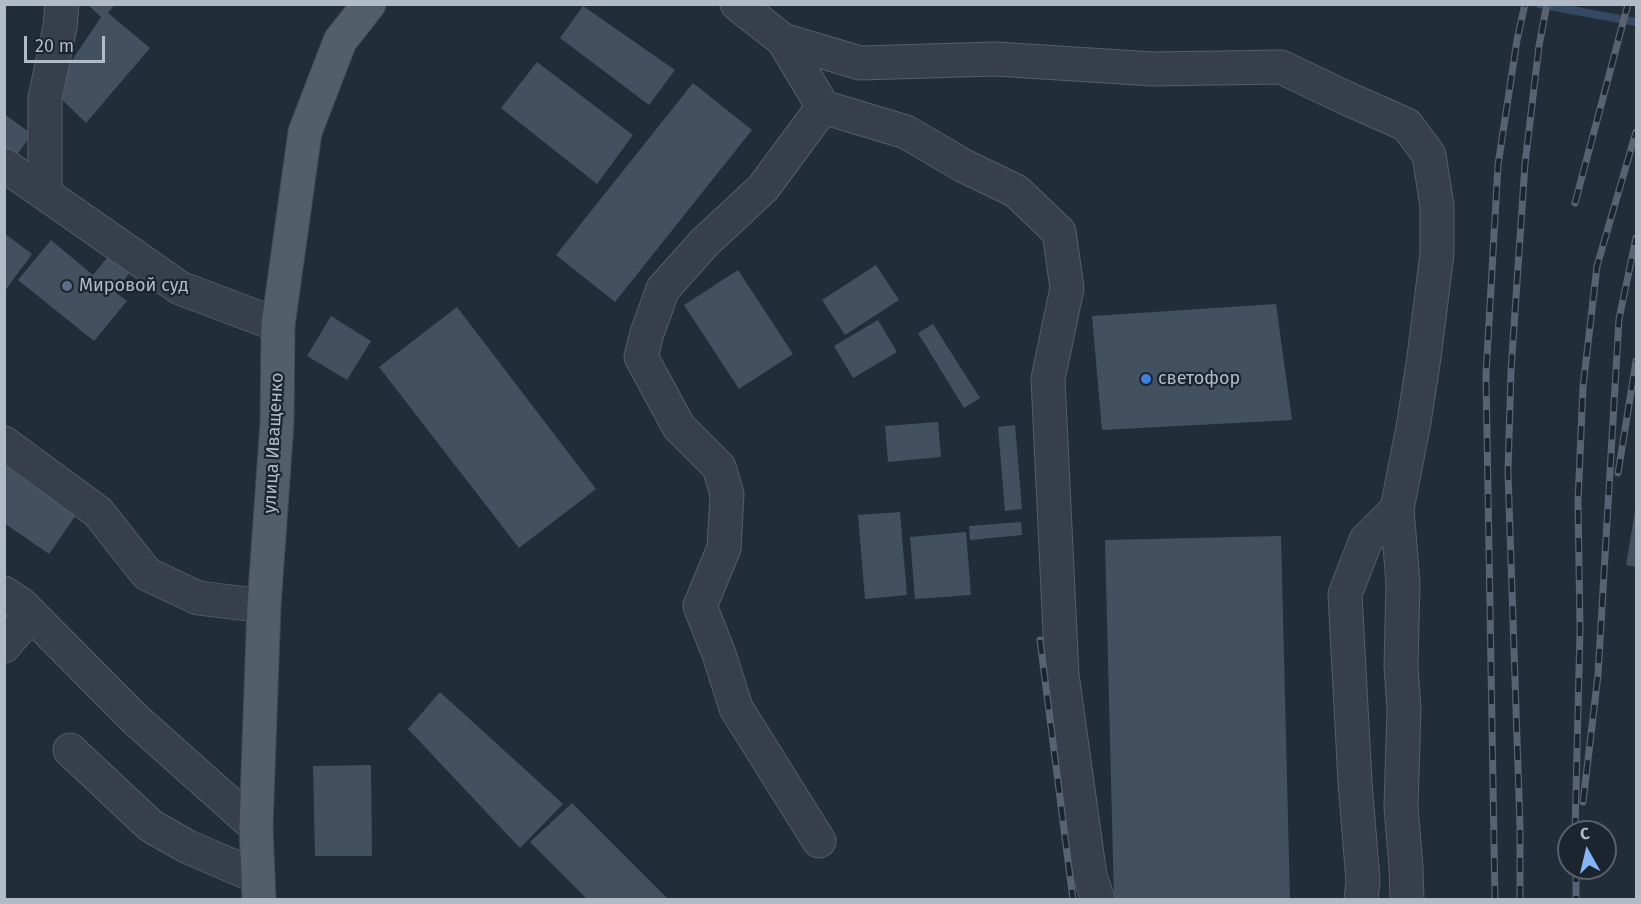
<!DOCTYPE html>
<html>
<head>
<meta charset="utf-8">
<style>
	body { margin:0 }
	#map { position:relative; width:1641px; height:904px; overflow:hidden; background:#222d3a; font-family:"Fira Sans",sans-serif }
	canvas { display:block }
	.frame { position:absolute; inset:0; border:6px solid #b1bac7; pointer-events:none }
	.north { position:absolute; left:1557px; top:820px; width:60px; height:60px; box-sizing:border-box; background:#1b242f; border:2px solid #57606c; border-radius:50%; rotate:352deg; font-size:16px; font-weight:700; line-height:24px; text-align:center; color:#b1bac7 }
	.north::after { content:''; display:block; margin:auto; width:21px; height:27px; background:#85b5f8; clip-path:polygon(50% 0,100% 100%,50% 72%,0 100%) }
	.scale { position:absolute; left:24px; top:36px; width:81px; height:27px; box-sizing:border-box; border:3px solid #b1bac7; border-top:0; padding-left:8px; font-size:18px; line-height:21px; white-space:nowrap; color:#b1bac7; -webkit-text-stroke:4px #1b242f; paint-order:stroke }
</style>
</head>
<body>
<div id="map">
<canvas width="1641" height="904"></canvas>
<div class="frame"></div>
<div class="north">С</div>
<div class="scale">20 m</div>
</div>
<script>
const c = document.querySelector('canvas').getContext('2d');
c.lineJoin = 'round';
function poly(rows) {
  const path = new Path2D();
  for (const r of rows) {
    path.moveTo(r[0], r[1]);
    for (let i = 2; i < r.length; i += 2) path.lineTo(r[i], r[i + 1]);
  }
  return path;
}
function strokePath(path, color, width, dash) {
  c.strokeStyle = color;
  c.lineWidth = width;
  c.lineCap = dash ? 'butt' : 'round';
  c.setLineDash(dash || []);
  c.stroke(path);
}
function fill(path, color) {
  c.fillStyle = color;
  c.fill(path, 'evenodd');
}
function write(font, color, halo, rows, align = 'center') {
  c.font = font + ' "Fira Sans",sans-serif';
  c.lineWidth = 4.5;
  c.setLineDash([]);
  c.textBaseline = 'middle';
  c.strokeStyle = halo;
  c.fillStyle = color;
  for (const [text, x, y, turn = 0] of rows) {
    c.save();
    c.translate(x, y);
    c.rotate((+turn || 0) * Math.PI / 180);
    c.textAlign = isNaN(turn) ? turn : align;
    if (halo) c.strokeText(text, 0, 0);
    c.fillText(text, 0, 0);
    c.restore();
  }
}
strokePath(poly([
	[1539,4,1636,22]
]), '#354962', 8);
fill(poly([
	[87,4,115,4,108,13,150,48,86,123,52,90,101,17],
	[583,6,675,70,649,105,560,38],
	[537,62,633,135,597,184,501,108],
	[693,83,752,130,615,302,556,255],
	[4,114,32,134,16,156,4,147],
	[4,233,32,254,4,292],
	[51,240,93,275,110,254,131,271,115,292,127,301,94,341,18,280],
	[876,265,899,300,845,335,822,300],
	[738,270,793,354,739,389,684,305],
	[1276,304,1292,420,1102,430,1092,316],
	[457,307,596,489,519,548,379,367],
	[331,316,371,341,347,380,307,356],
	[878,320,897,352,853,378,834,346],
	[933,324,980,398,964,408,918,333],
	[938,422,941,457,888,462,885,426],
	[1015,425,1022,509,1005,511,998,427],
	[4,461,78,512,49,554,4,523],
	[1635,511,1636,511,1636,567,1626,565],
	[900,512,907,595,865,599,858,515],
	[1021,522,1022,535,970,540,969,526],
	[966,532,971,595,915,599,910,537],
	[1281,536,1290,900,1114,900,1105,540],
	[440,692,563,804,520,848,408,729],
	[371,765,372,856,315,856,313,766],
	[572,803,669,900,588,900,530,842]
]), '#43505f');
const minor = poly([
	[737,4,783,40,823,107,763,188,704,243,663,289,647,333,641,357,679,427,719,467,727,494,724,548,700,606,719,654,736,708,819,841],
	[783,40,860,63,996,59,1153,69,1281,67,1346,98,1407,125,1429,155,1437,206,1437,254,1424,357,1414,422,1397,509,1403,583,1401,666,1404,709,1401,807,1406,867,1407,900],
	[823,107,906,132,964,166,1016,191,1059,232,1067,288,1048,379,1062,675,1090,876,1098,900],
	[4,165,180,288,278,325],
	[45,193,45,98,60,27,62,4],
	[4,443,98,512,147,574,198,598,264,606],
	[4,593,22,605,135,719,256,827],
	[4,646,31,614],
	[70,750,151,826,188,847,258,877],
	[1361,900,1363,881,1355,782,1345,594,1366,540,1397,509]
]);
const major = poly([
	[259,900,256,827,264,606,277,423,278,325,305,132,340,41,369,4]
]);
strokePath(minor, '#545d68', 35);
strokePath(major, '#3f4854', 35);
strokePath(minor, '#363f4b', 33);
strokePath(major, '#535e6b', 33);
const rail = poly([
	[1575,203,1628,4],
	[1618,473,1636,361],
	[1040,640,1073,900],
	[1583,802,1598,675,1619,319,1636,238],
	[1575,832,1580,630,1578,501,1583,387,1597,266,1636,132],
	[1576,868,1576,900],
	[1495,900,1486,375,1498,165,1517,40,1525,4],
	[1520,900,1520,827,1508,472,1511,371,1525,164,1539,46,1547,4]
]);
strokePath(rail, '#576372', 7);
strokePath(rail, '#1b242f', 4.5, [14]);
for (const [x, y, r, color] of [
	[67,286,6,"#5c6f8a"],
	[1146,379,6,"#3f7fe0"]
]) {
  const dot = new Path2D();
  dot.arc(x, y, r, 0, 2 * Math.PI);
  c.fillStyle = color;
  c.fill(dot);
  strokePath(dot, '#1b242f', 2);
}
write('18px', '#b1bac7', '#1b242f', [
	["Мировой суд",79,286],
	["светофор",1158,379]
], 'left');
write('18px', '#b1bac7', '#1b242f', [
	["улица Иващенко",274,443,-87]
]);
</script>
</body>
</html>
